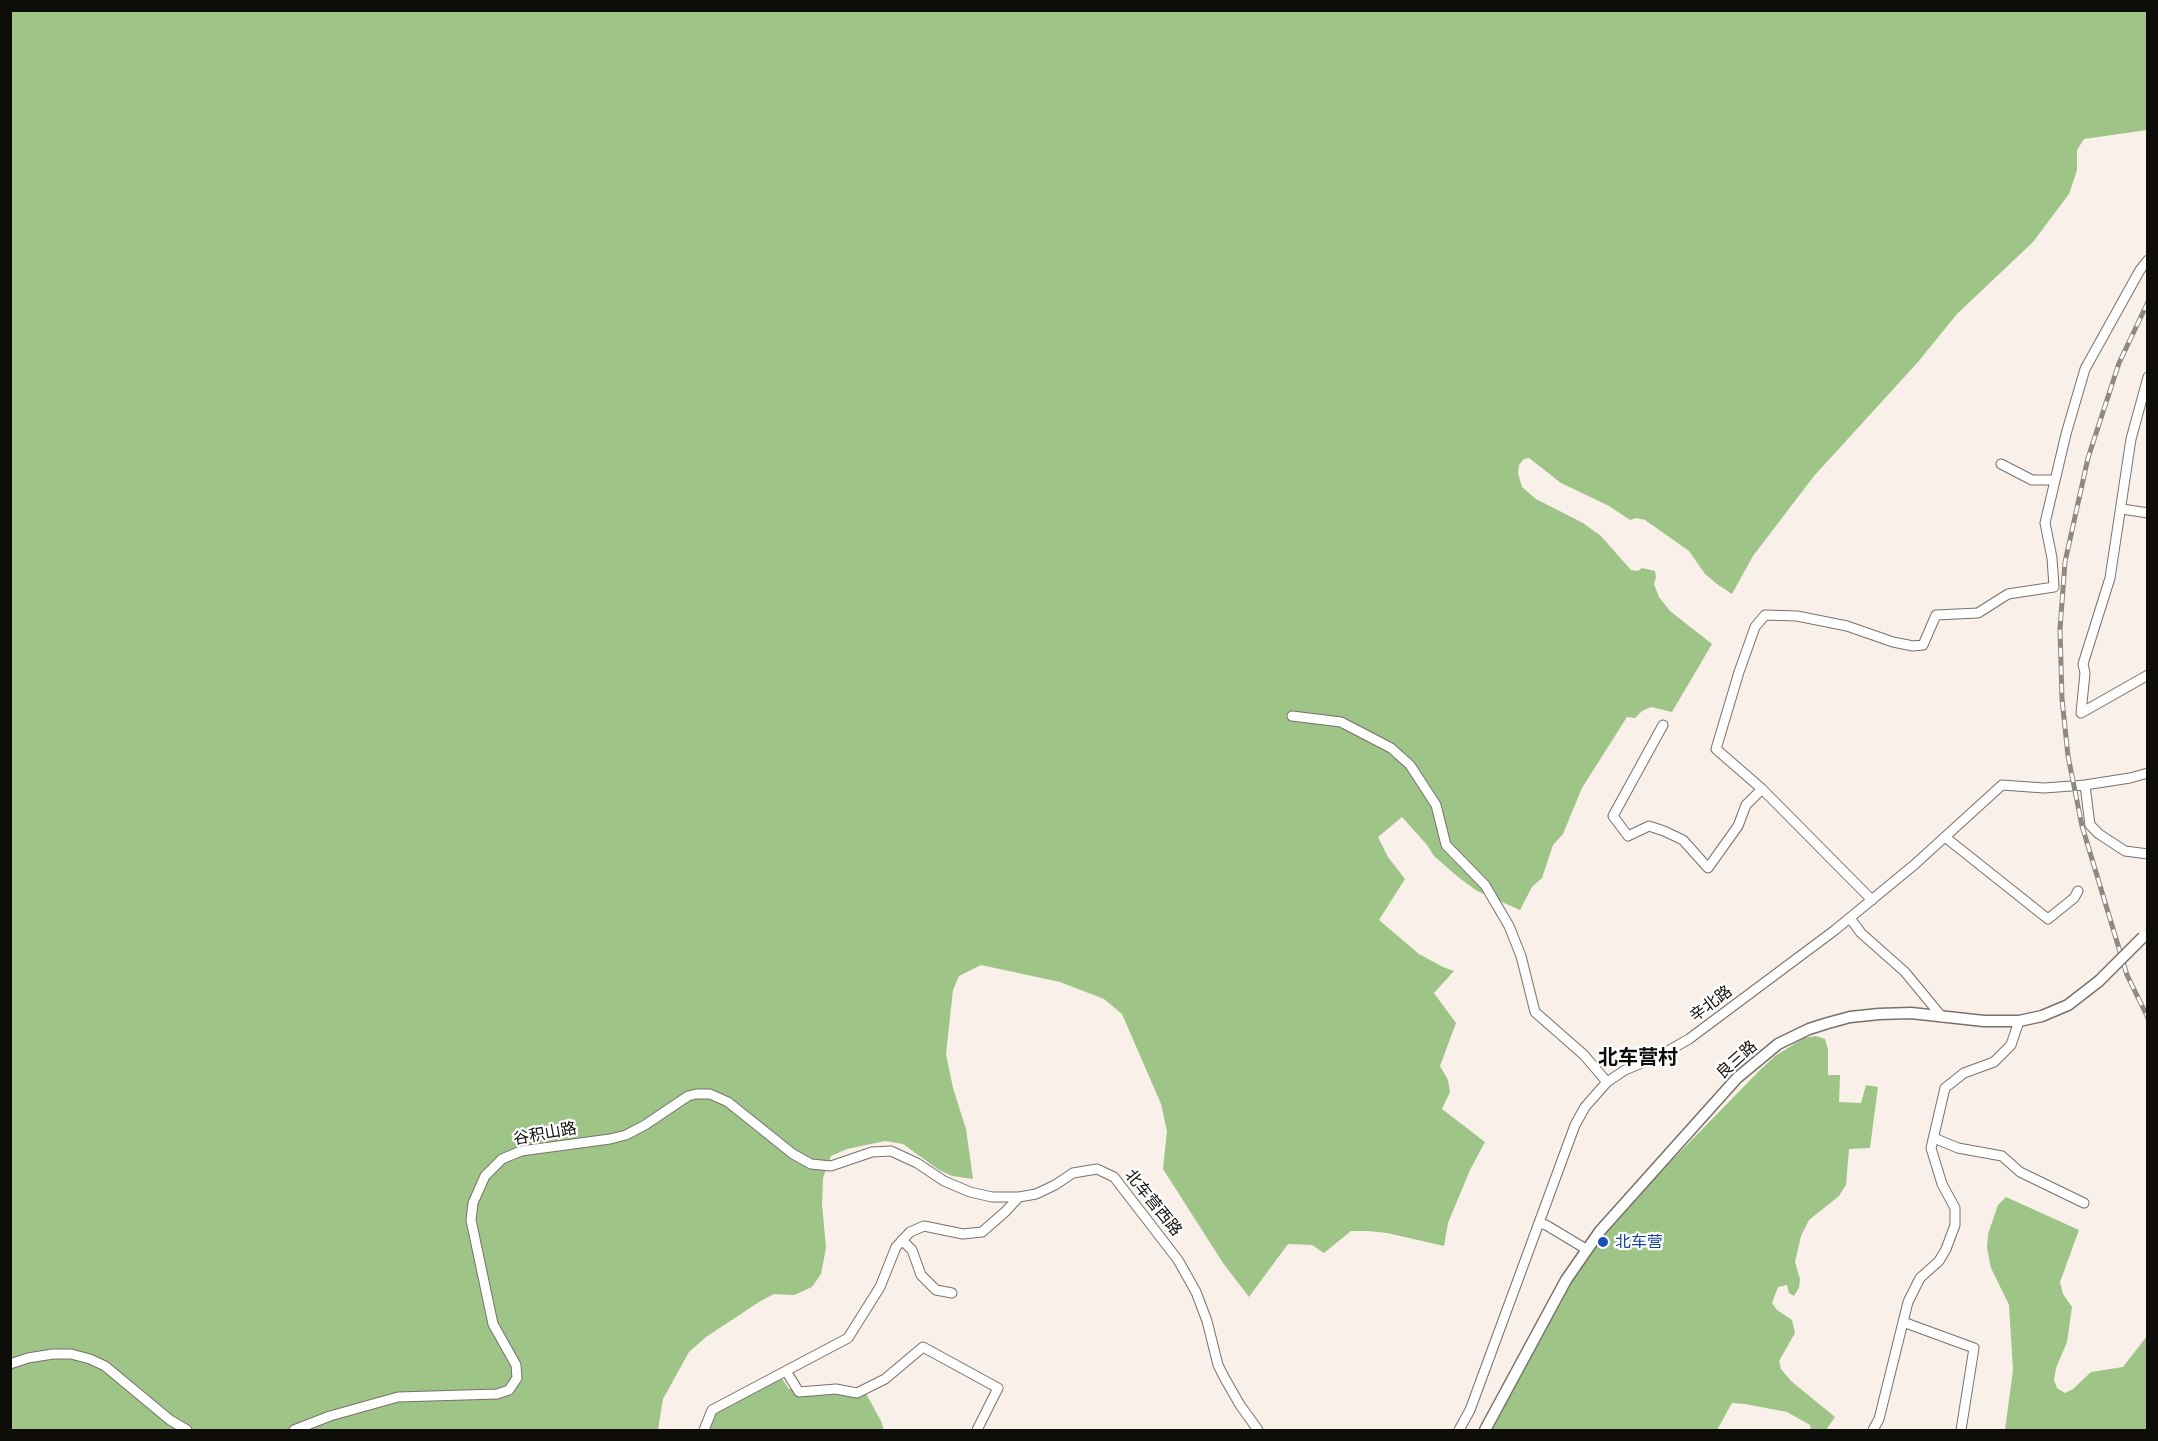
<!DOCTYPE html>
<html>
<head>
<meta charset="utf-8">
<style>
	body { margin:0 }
	#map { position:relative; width:2158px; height:1441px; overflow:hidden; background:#f9f1e9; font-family:"Work Sans",sans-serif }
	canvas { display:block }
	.frame { position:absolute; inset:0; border:12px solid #0f0d0a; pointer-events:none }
</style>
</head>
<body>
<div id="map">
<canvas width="2158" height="1441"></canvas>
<div class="frame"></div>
</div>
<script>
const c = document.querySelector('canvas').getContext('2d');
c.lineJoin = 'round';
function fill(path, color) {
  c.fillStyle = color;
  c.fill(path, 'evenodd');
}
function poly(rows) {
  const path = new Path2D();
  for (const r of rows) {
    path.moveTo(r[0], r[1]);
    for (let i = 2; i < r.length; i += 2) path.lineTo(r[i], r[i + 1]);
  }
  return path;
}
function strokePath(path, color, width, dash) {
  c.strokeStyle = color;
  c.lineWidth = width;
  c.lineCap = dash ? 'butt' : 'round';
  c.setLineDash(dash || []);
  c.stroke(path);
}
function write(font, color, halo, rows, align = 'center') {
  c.font = font + ' "Work Sans","Noto Sans SC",sans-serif';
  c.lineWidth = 4.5;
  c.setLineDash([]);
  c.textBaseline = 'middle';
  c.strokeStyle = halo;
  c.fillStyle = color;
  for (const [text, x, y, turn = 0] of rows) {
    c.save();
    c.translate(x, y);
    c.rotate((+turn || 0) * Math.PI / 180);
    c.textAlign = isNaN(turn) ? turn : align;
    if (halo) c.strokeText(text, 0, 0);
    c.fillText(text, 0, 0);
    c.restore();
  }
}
fill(poly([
	[10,11,2147,11,2147,130,2084,139,2077,150,2077,170,2069,194,2033,242,1957,314,1918,362,1814,476,1753,556,1732,594,1717,584,1705,574,1689,551,1645,520,1636,518,1630,520,1609,506,1561,483,1529,458,1524,459,1519,465,1518,473,1522,487,1536,499,1583,523,1601,536,1631,570,1638,571,1642,568,1655,571,1656,577,1654,584,1659,597,1670,611,1712,644,1672,712,1651,707,1642,711,1635,718,1627,717,1582,788,1563,834,1553,845,1542,878,1532,887,1520,910,1477,891,1458,877,1434,856,1427,845,1402,817,1378,837,1388,857,1405,879,1379,920,1419,954,1443,967,1454,971,1434,993,1456,1023,1440,1066,1448,1080,1450,1092,1442,1109,1485,1142,1470,1170,1448,1223,1444,1246,1387,1233,1368,1231,1351,1231,1324,1253,1312,1245,1288,1244,1249,1297,1223,1263,1163,1169,1167,1131,1161,1104,1122,1014,1104,999,1060,982,981,965,959,976,953,990,946,1054,953,1088,966,1129,973,1179,952,1176,939,1170,903,1144,885,1141,847,1149,831,1156,823,1178,822,1204,826,1248,821,1274,812,1287,794,1295,774,1294,759,1302,706,1337,689,1352,663,1399,658,1430,11,1430],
	[1816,1036,1825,1039,1828,1050,1828,1075,1840,1075,1839,1102,1861,1103,1866,1085,1878,1087,1870,1148,1849,1149,1846,1185,1839,1196,1809,1220,1801,1236,1795,1262,1800,1279,1799,1288,1794,1296,1789,1293,1787,1285,1778,1287,1772,1303,1777,1310,1792,1320,1795,1333,1779,1361,1781,1369,1791,1381,1835,1417,1826,1430,1811,1430,1810,1425,1787,1412,1745,1404,1732,1403,1717,1430,1491,1430,1573,1277,1594,1245,1637,1196,1760,1070,1775,1056,1804,1038],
	[2006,1197,2079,1230,2060,1282,2063,1294,2072,1307,2067,1342,2056,1368,2054,1380,2057,1388,2065,1393,2073,1389,2091,1372,2123,1367,2147,1336,2147,1430,2005,1430,2013,1370,2009,1305,1991,1268,1987,1248,1988,1234,1998,1205],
	[779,1374,789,1389,810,1389,830,1394,847,1395,863,1388,881,1421,884,1430,703,1430,711,1416,734,1404]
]), '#9fc488');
const minor = poly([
	[2148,377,2131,439,2110,578,2083,664,2085,673,2081,713,2148,675],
	[2001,464,2032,480,2054,480],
	[2122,509,2148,513],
	[1292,716,1341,722,1391,748,1410,765,1436,805,1446,845,1485,885,1509,926,1521,956,1535,1012,1584,1055,1607,1082],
	[1663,725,1613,816,1628,836,1649,826,1664,831,1683,840,1708,868,1738,826,1746,805,1762,789],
	[2085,785,2090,825,2099,834,2125,851,2148,854],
	[1945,837,2048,919,2074,898,2078,891],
	[1872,900,1762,789,1716,749,1739,672,1755,627,1765,615,1797,616,1847,626,1893,642,1913,646,1923,645,1936,615,1978,613,2008,594,2054,587,2052,558,2045,523,2066,434,2085,369,2140,270,2148,260],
	[1850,918,1861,933,1905,972,1942,1017],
	[1934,1138,1958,1148,2002,1156,2020,1172,2084,1203],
	[1539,1223,1546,1225,1586,1249],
	[902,1240,912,1250,921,1275,936,1290,952,1293],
	[1903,1322,1974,1348,1961,1430],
	[10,1364,28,1358,53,1354,71,1354,90,1359,105,1366,170,1420,187,1430],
	[786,1371,799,1392,836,1389,857,1393,885,1379,923,1347,998,1388,977,1430],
	[294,1430,330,1416,398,1397,497,1394,509,1390,517,1378,516,1365,493,1324,471,1220,473,1203,485,1176,502,1159,521,1151,610,1139,626,1135,645,1125,688,1096,696,1094,710,1094,728,1102,793,1154,811,1164,831,1166,872,1152,891,1151,917,1163,944,1181,970,1192,992,1197,1019,1197],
	[704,1430,712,1410,848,1338,880,1287,896,1247,910,1232,924,1226,963,1234,982,1232,1005,1212,1019,1197,1036,1194,1055,1185,1073,1173,1097,1169,1114,1177,1178,1260,1196,1292,1207,1321,1218,1365,1224,1377,1240,1405,1258,1430],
	[1459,1430,1470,1410,1575,1125,1585,1107,1607,1082,1625,1070,1661,1055,1689,1039,1835,930,1914,865,2002,785,2044,788,2085,785,2130,778,2148,773],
	[1873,1430,1879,1419,1908,1302,1920,1278,1939,1261,1946,1249,1955,1225,1955,1208,1942,1184,1931,1148,1945,1088,1964,1073,1994,1062,2011,1045,2019,1021]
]);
const major = poly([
	[1485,1430,1566,1280,1600,1231,1737,1078,1778,1044,1809,1029,1828,1023,1850,1017,1879,1014,1911,1013,1984,1021,2019,1021,2042,1016,2068,1005,2099,981]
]);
strokePath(minor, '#78716a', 11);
strokePath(major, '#78716a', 13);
strokePath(minor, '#fff', 9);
strokePath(major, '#fff', 10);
const rail = poly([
	[2148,302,2119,363,2088,458,2065,562,2060,629,2062,699,2068,756,2082,826,2127,975,2148,1018]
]);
strokePath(rail, '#8f8984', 5);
strokePath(rail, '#fff', 3, [9]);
const majorBridge = poly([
	[2099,981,2143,937]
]);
strokePath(majorBridge, '#78716a', 13, []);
strokePath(majorBridge, '#fff', 10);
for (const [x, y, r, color] of [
	[1603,1242,6,"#1a4fb4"]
]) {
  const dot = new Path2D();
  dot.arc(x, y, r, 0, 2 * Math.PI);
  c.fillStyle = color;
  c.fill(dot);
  strokePath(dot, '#fff', 2);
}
write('16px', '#0f0d0a', '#fff', [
	["辛北路",1711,1004,-37],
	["良三路",1737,1060,-42],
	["谷积山路",545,1134,-10],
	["北车营西路",1153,1203,51]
]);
write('16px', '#164399', '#fff', [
	["北车营",1615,1242]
], 'left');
write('bold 20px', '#0f0d0a', '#fff', [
	["北车营村",1638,1058]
]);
</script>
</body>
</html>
